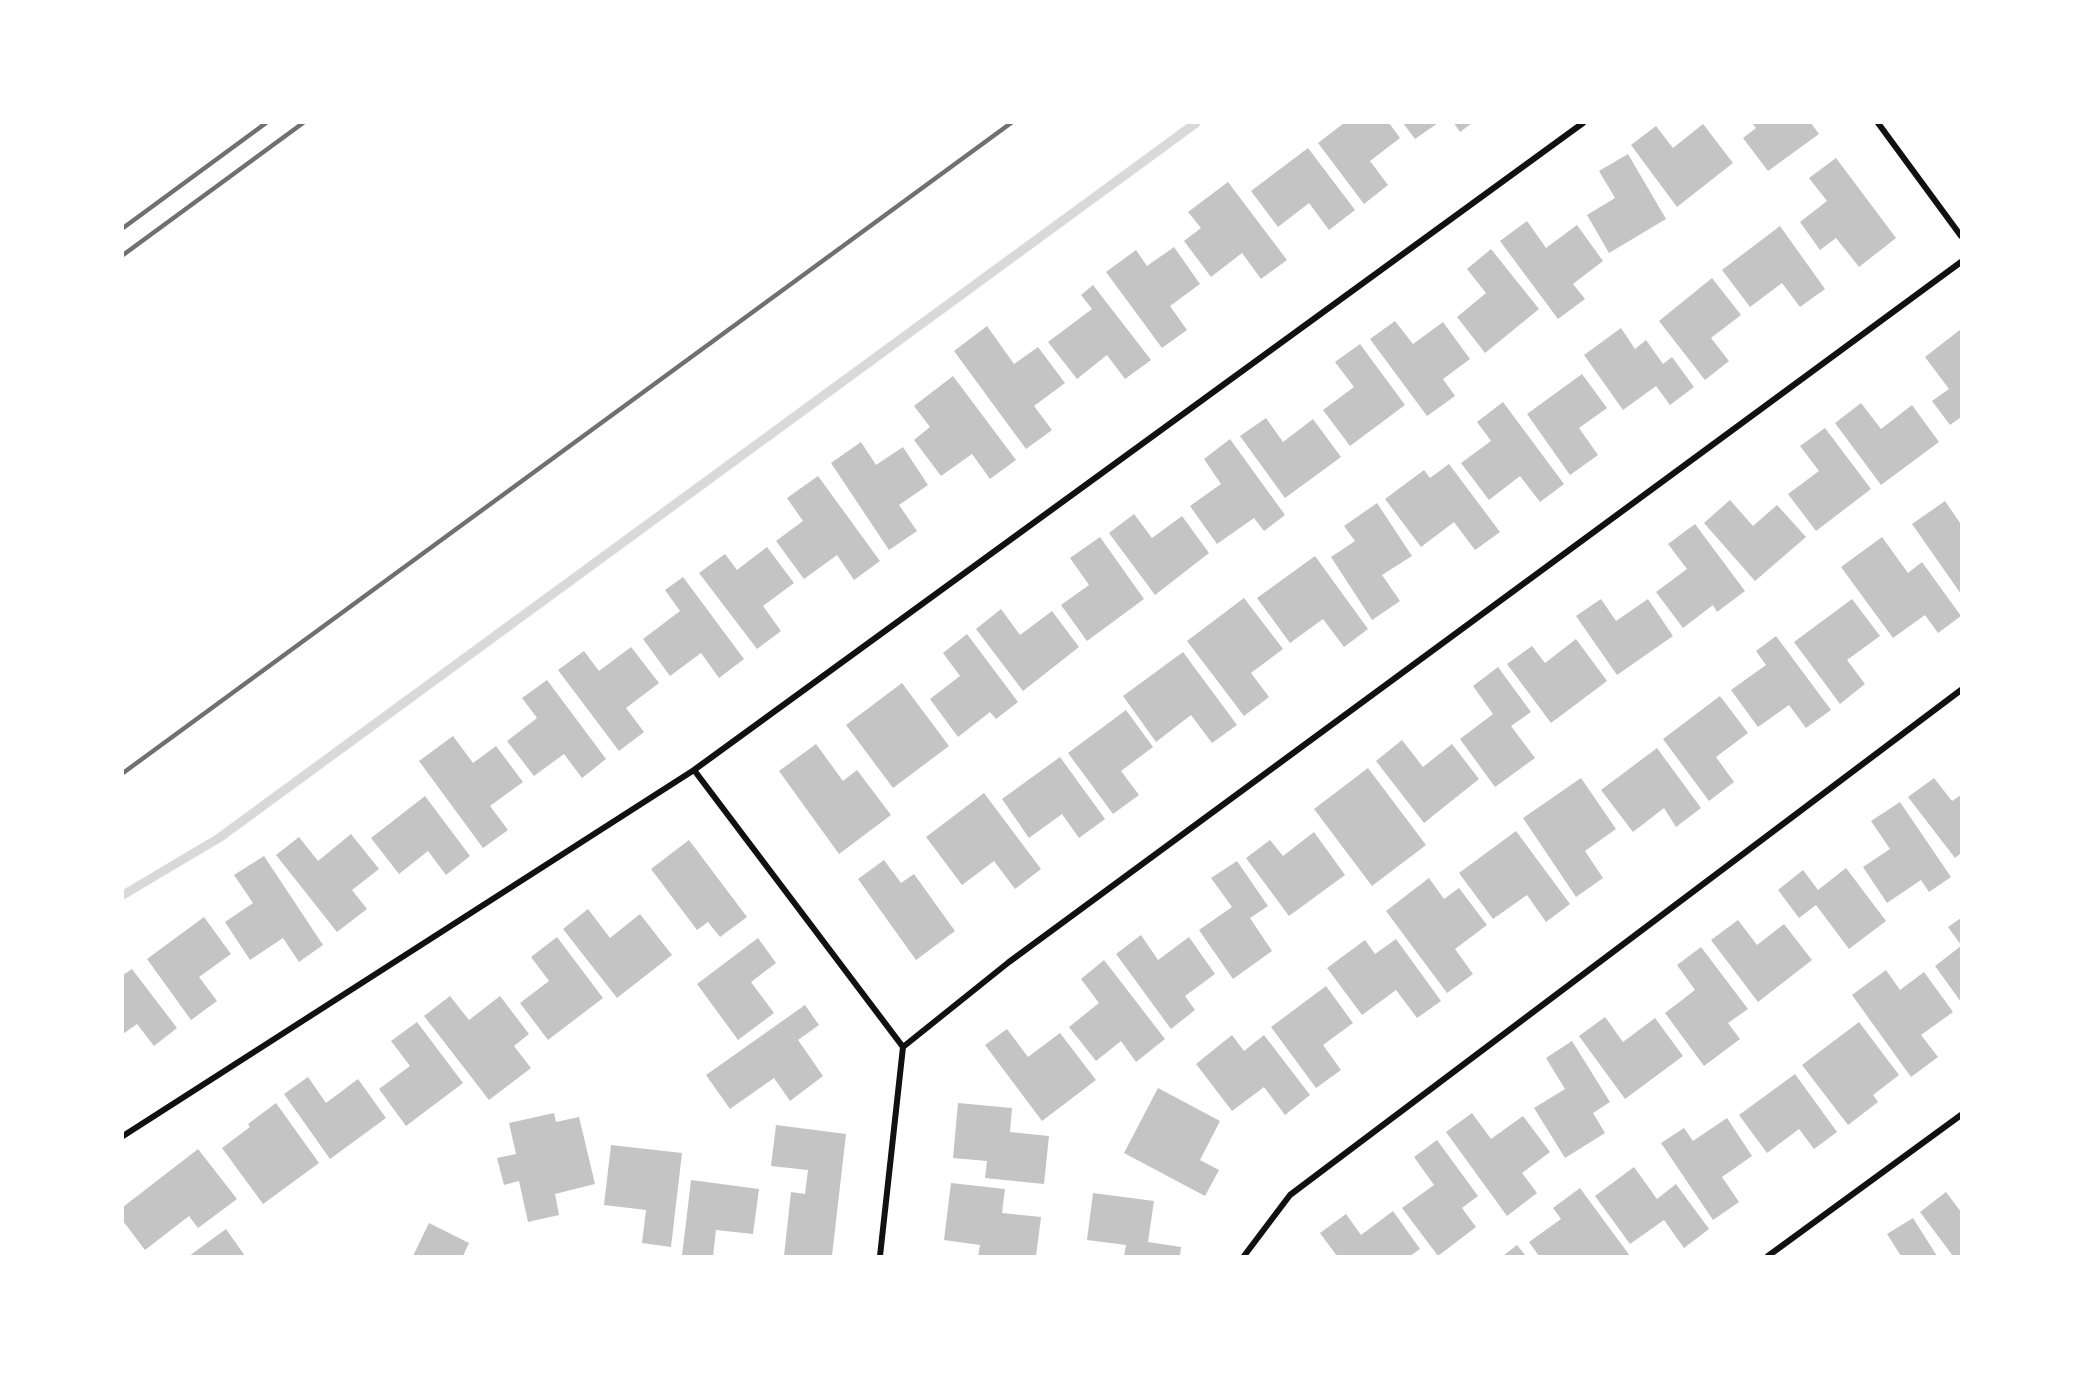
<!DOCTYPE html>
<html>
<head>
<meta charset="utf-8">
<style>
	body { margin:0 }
	#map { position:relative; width:2084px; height:1379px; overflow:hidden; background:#fff; font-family:Bitter,serif }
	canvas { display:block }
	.frame { position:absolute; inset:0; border:124px solid #fff; pointer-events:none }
</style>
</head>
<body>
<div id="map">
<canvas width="2084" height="1379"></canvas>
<div class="frame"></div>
</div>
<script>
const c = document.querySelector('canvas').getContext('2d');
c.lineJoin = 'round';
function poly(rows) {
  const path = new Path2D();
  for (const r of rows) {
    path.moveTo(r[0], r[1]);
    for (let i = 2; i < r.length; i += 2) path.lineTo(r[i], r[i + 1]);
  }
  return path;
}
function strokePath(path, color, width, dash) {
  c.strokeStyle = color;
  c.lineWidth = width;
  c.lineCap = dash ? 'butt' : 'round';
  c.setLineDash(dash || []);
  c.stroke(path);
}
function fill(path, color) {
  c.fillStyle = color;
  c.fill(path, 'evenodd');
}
strokePath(poly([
	[123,895,219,838,1196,123]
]), '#d9d9d9', 9);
fill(poly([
	[1344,123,1389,123,1400,138,1370,161,1388,185,1364,204,1318,143],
	[1403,123,1438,123,1415,139],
	[1454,123,1472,123,1460,132],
	[1752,123,1811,123,1819,134,1768,171,1743,138,1756,128],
	[1703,124,1733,163,1677,207,1631,145,1656,126,1673,148],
	[1308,148,1355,210,1329,230,1309,203,1278,227,1251,191],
	[1628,154,1666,219,1609,253,1587,215,1615,198,1599,171],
	[1836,158,1896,238,1859,267,1836,238,1820,250,1800,222,1827,201,1809,178],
	[1228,182,1287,260,1261,279,1242,253,1211,277,1184,241,1201,228,1188,212],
	[1527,221,1546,248,1577,225,1603,261,1573,284,1585,299,1558,319,1500,241],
	[1780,226,1825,289,1800,307,1782,283,1750,307,1722,270],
	[1174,247,1200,284,1170,306,1187,330,1162,348,1106,272,1136,250,1147,266],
	[1491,249,1539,309,1485,353,1457,317,1486,293,1467,269],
	[1712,278,1741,315,1711,338,1729,361,1705,380,1659,321],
	[1093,285,1151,360,1125,379,1107,355,1077,379,1048,342,1092,309,1081,295],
	[1395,321,1413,344,1443,322,1470,359,1443,379,1455,396,1427,416,1370,339],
	[987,326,1014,364,1038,347,1065,383,1034,406,1052,430,1026,449,954,351],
	[1621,328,1635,349,1646,340,1663,364,1672,357,1694,387,1670,405,1656,386,1623,410,1584,355],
	[1961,329,1961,417,1950,425,1932,401,1949,389,1925,357],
	[1360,344,1405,405,1350,446,1323,410,1354,387,1335,362],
	[1582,374,1607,408,1579,428,1598,455,1570,475,1527,414],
	[953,376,1016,460,990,479,972,454,941,476,914,440,930,427,914,406],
	[1503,402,1564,484,1540,502,1520,476,1489,500,1461,463,1491,441,1477,422],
	[1861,403,1881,429,1912,405,1939,442,1881,485,1835,423],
	[1266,418,1283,442,1313,419,1341,457,1285,498,1240,436],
	[1825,428,1871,489,1816,531,1788,494,1819,471,1800,446],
	[1230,439,1285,515,1264,531,1254,518,1217,544,1190,506,1221,484,1204,459],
	[861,442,876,465,903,447,928,485,899,505,917,531,889,550,831,463],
	[1449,464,1500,532,1475,550,1454,522,1421,547,1385,499,1424,470,1430,478],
	[818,476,880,561,854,580,837,555,804,579,776,541,803,521,787,498],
	[1730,500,1753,526,1777,505,1806,537,1755,581,1704,523],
	[1945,501,1960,523,1961,522,1961,594,1912,524],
	[1377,503,1412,556,1382,575,1400,601,1372,620,1331,557,1355,541,1344,526],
	[1134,514,1152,538,1182,516,1209,553,1155,595,1109,533],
	[1695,524,1745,591,1717,612,1713,605,1683,628,1656,592,1687,569,1668,544],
	[1100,537,1144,599,1087,641,1061,605,1089,585,1070,558],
	[1882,537,1908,573,1922,562,1961,616,1938,633,1925,615,1893,638,1841,567],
	[767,547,794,583,763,606,781,631,757,649,699,573,725,554,737,570],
	[1315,556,1368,629,1344,647,1323,619,1290,643,1257,598],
	[683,577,744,659,719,678,701,653,670,676,643,639,680,611,665,590],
	[1244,598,1283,649,1251,673,1269,697,1244,716,1187,641],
	[1601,599,1616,621,1648,599,1673,636,1617,675,1576,616],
	[1852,599,1880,636,1847,660,1865,684,1840,704,1794,642],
	[1001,609,1020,635,1052,611,1079,647,1023,691,976,629],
	[967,634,1018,702,996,719,990,712,958,737,930,699,960,676,943,653],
	[1776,636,1831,710,1806,728,1789,705,1758,727,1731,690,1766,665,1756,651],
	[1576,639,1607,681,1551,723,1507,664,1532,646,1545,663],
	[631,647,659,683,626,708,644,732,619,751,558,670,584,651,599,671],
	[1183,652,1237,725,1212,743,1191,715,1156,742,1123,696],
	[1498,667,1531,712,1511,726,1535,758,1495,787,1460,739,1493,714,1473,686],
	[547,680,606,759,582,778,564,754,534,776,507,741,537,718,522,698],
	[902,683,949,746,893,788,846,725],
	[1720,696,1748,733,1716,757,1734,782,1709,801,1663,739],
	[1126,710,1153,747,1121,771,1139,795,1113,814,1068,753],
	[453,736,473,763,496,746,523,782,490,806,508,830,483,848,419,761],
	[1402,740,1423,767,1452,744,1479,779,1424,823,1376,761],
	[816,744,843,781,857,770,891,815,839,854,779,771],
	[1657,748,1701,808,1676,827,1664,808,1633,832,1601,790],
	[1060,757,1105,819,1079,838,1062,814,1029,838,1002,799],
	[1368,768,1426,845,1372,886,1314,809],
	[1581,778,1616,829,1585,851,1603,878,1576,897,1523,818],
	[1934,778,1952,801,1961,795,1961,853,1955,858,1908,797],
	[984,793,1041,869,1015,889,994,861,962,885,926,837],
	[425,796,470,856,446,875,428,851,399,874,371,838],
	[1900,802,1951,877,1929,892,1921,880,1887,903,1863,867,1890,849,1871,821],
	[1516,831,1570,904,1546,922,1527,895,1493,919,1459,873],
	[1314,832,1345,875,1289,916,1246,858,1270,840,1283,856],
	[351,834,379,869,352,890,367,909,337,932,276,855,299,837,318,861],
	[689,840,747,917,720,937,708,922,697,930,651,869],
	[264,856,323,945,299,962,283,938,250,960,225,922,253,903,234,875],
	[884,860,901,883,914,874,955,931,916,960,858,879],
	[1237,861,1268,906,1250,918,1272,951,1233,979,1199,930,1232,907,1211,878],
	[1846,868,1886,921,1849,949,1816,905,1799,918,1778,890,1803,870,1818,890],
	[1429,878,1444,899,1459,888,1487,925,1455,949,1473,974,1447,993,1386,911],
	[588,909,610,938,640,914,672,955,617,998,563,929],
	[204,917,231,954,199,977,217,1001,191,1020,147,959],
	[1961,918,1961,945,1948,927],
	[1738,920,1757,945,1784,924,1812,960,1758,1002,1711,940],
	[1141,935,1158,960,1189,937,1215,974,1185,996,1195,1010,1171,1029,1116,954],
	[557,937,603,998,548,1040,520,1003,549,981,531,957],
	[758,938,776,963,751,982,774,1013,738,1040,697,984],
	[1396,939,1441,1001,1417,1018,1396,990,1362,1015,1327,968,1365,940,1375,954],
	[1961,946,1961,1002,1935,966],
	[1701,947,1748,1009,1728,1023,1740,1039,1704,1066,1665,1013,1695,990,1677,965],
	[1104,960,1165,1039,1136,1062,1121,1041,1096,1061,1069,1027,1099,1003,1081,979],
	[132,969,177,1028,154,1046,137,1024,123,1034,123,975],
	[1886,970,1900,990,1924,972,1953,1012,1921,1035,1938,1057,1911,1077,1852,995],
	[1326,986,1353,1023,1323,1045,1341,1070,1316,1088,1271,1027],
	[450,996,469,1020,500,996,529,1034,514,1046,531,1068,489,1100,424,1016],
	[805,1005,819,1025,798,1040,823,1076,790,1101,774,1078,730,1109,706,1075],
	[1605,1017,1623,1042,1655,1018,1683,1056,1625,1099,1579,1036],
	[417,1022,463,1083,406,1126,379,1089,410,1066,391,1041],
	[1859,1022,1899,1075,1873,1095,1878,1102,1848,1125,1802,1065],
	[1007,1029,1028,1057,1060,1033,1096,1080,1042,1121,985,1045],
	[1232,1035,1244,1051,1264,1035,1310,1095,1285,1115,1264,1087,1232,1111,1196,1064],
	[1572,1041,1610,1102,1593,1113,1605,1133,1565,1158,1534,1108,1565,1089,1546,1058],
	[1795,1074,1837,1132,1814,1149,1799,1129,1767,1153,1739,1115],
	[308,1077,326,1103,358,1079,386,1118,330,1159,284,1094],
	[1158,1088,1220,1121,1200,1160,1219,1170,1205,1196,1124,1153],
	[276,1103,319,1163,263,1204,222,1148,250,1127,248,1124],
	[958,1103,1012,1108,1010,1132,1049,1136,1044,1184,985,1178,987,1161,953,1158],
	[554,1113,556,1122,579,1117,595,1184,555,1194,559,1215,528,1222,519,1181,504,1185,497,1158,516,1154,509,1123],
	[1472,1113,1491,1139,1523,1116,1550,1152,1522,1173,1537,1193,1507,1216,1446,1132],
	[1727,1118,1752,1156,1722,1177,1739,1202,1713,1220,1661,1143,1684,1128,1693,1141],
	[776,1125,846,1134,832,1256,784,1256,791,1192,805,1194,808,1170,771,1166],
	[1437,1140,1478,1196,1462,1208,1476,1227,1438,1256,1402,1208,1434,1185,1414,1157],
	[611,1145,682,1153,671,1247,642,1243,646,1210,604,1205],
	[198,1149,237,1199,198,1228,189,1216,145,1250,123,1221,123,1207],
	[1634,1167,1657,1199,1676,1184,1709,1229,1684,1248,1664,1220,1630,1244,1595,1196],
	[691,1180,759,1189,753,1234,716,1230,713,1256,682,1256],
	[951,1183,1005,1189,1002,1213,1041,1217,1036,1256,978,1256,980,1245,944,1240],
	[1580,1188,1630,1256,1539,1256,1529,1242,1561,1219,1553,1208],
	[1946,1192,1961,1212,1961,1256,1953,1256,1920,1212],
	[1093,1193,1154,1201,1148,1242,1181,1247,1180,1256,1124,1256,1126,1245,1087,1240],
	[1393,1211,1420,1249,1410,1256,1337,1256,1320,1233,1346,1214,1361,1235],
	[1913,1218,1937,1256,1901,1256,1887,1234],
	[429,1223,469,1243,463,1256,413,1256],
	[226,1229,245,1256,189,1256],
	[1517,1245,1526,1256,1503,1256]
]), '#c4c4c4');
strokePath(poly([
	[1878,123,1961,236],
	[694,770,903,1047],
	[123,1136,694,770,1583,123],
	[880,1256,903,1047,1009,962,1961,262],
	[1244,1256,1290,1195,1961,690],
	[1768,1256,1961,1115]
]), '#111', 6);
strokePath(poly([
	[123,228,266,123],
	[123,255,303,123],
	[123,773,1011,123]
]), '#707070', 4.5);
</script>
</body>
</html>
